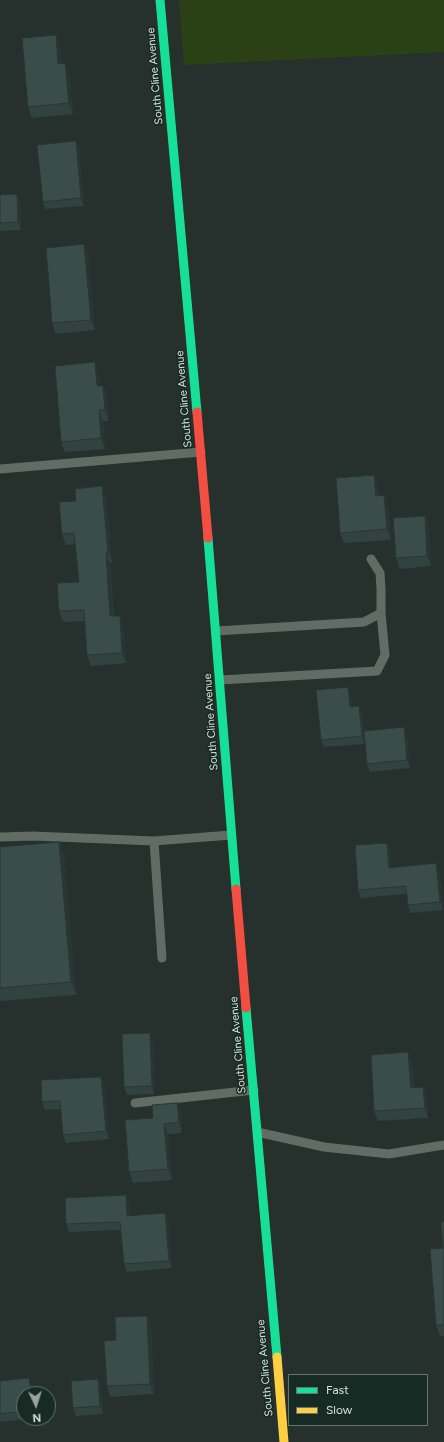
<!DOCTYPE html>
<html>
<head>
<meta charset="utf-8">
<style>
	body { margin:0 }
	#map { position:relative; width:444px; height:1442px; overflow:hidden; background:#26302c; font-family:Figtree,sans-serif }
	canvas { display:block }
	.legend { position:absolute; left:288px; top:1374px; width:140px; height:52px; box-sizing:border-box; background:#182a24; border:1px solid #64746e; margin:0; padding:5px 7px; list-style:none; font-size:12px; color:#d7e2dd }
	.legend li { display:flex; align-items:center; gap:8px; height:20px }
	.legend b { width:20px; border:1px solid #64746e }
	.north { position:absolute; left:16px; top:1386px; width:40px; height:40px; box-sizing:border-box; background:#182a24; border:1px solid #64746e; border-radius:50%; rotate:176deg; font-size:11px; font-weight:700; line-height:16px; text-align:center; color:#d7e2dd }
	.north::after { content:''; display:block; margin:auto; width:14px; height:18px; background:#99a49f; clip-path:polygon(50% 0,100% 100%,50% 72%,0 100%) }
</style>
</head>
<body>
<div id="map">
<canvas width="444" height="1442"></canvas>
<ul class="legend">
<li><b style="height:5px;background:#16e098"></b>Fast</li>
<li><b style="height:5px;background:#ffcf43"></b>Slow</li>
</ul>
<div class="north">N</div>
</div>
<script>
const c = document.querySelector('canvas').getContext('2d');
c.lineJoin = 'round';
function fill(path, color) {
  c.fillStyle = color;
  c.fill(path, 'evenodd');
}
function poly(rows) {
  const path = new Path2D();
  for (const r of rows) {
    path.moveTo(r[0], r[1]);
    for (let i = 2; i < r.length; i += 2) path.lineTo(r[i], r[i + 1]);
  }
  return path;
}
function strokePath(path, color, width, dash) {
  c.strokeStyle = color;
  c.lineWidth = width;
  c.lineCap = dash ? 'butt' : 'round';
  c.setLineDash(dash || []);
  c.stroke(path);
}
function write(font, color, halo, rows, align = 'center') {
  c.font = font + ' Figtree,sans-serif';
  c.lineWidth = 3;
  c.setLineDash([]);
  c.textBaseline = 'middle';
  c.strokeStyle = halo;
  c.fillStyle = color;
  for (const [text, x, y, turn = 0] of rows) {
    c.save();
    c.translate(x, y);
    c.rotate((+turn || 0) * Math.PI / 180);
    c.textAlign = isNaN(turn) ? turn : align;
    if (halo) c.strokeText(text, 0, 0);
    c.fillText(text, 0, 0);
    c.restore();
  }
}
fill(poly([
	[179,0,444,0,444,52,184,65]
]), '#2a4115');
strokePath(poly([
	[0,469,201,452],
	[216,631,364,622,381,613],
	[220,680,377,671,385,655,381,613,381,589,380,573,371,559],
	[0,837,33,836,154,841],
	[162,958,154,841,231,835],
	[135,1103,254,1090],
	[257,1132,324,1147,389,1154,444,1145]
]), '#616c64', 9);
strokePath(poly([
	[160,0,197,412],
	[208,538,236,889],
	[246,1008,277,1357]
]), '#16e098', 9);
strokePath(poly([
	[277,1357,284,1442]
]), '#ffcf43', 9);
strokePath(poly([
	[197,412,208,538],
	[236,889,246,1008]
]), '#f24e42', 9);
fill(poly([
	[56,35,60,45,61,63,69,74,73,114,32,118,28,107],
	[76,141,79,149,84,206,45,209,43,202],
	[17,194,20,202,21,230,0,231,0,195],
	[88,255,95,330,56,334,52,323],
	[99,373,100,386,103,386,107,397,109,421,103,421,105,449,65,452,61,442],
	[374,475,378,486,379,495,384,495,388,506,391,540,344,543,340,533],
	[102,486,106,497,112,563,110,563,114,616,120,616,123,626,126,663,91,666,87,655,84,621,63,622,59,611,79,582,76,544,66,545,62,534,76,501],
	[425,516,429,527,431,566,400,569,396,558],
	[351,695,352,706,362,714,365,744,324,747,321,740],
	[404,727,407,735,410,768,370,772,367,764],
	[59,842,64,855,76,995,0,1001,0,847],
	[387,843,390,850,391,867,439,870,443,910,410,913,408,905,406,894,361,898,358,890],
	[153,1041,154,1094,127,1095,124,1087],
	[412,1063,414,1088,423,1087,427,1098,428,1118,378,1121,374,1111],
	[101,1077,104,1084,109,1139,66,1143,63,1135,61,1109,45,1110,42,1102],
	[177,1103,181,1114,182,1133,168,1134,172,1180,133,1183,129,1172,153,1118],
	[129,1203,130,1216,165,1213,168,1221,172,1268,127,1272,124,1264,121,1230,69,1232,66,1224],
	[444,1222,444,1336,440,1336,436,1325,443,1248],
	[151,1326,154,1394,110,1397,107,1386],
	[29,1378,32,1386,24,1394,24,1418,35,1418,0,1422,0,1381],
	[98,1379,101,1387,103,1414,76,1416,73,1408]
]), '#324240');
fill(poly([
	[56,35,60,45,62,74,58,64],
	[65,63,69,74,73,114,69,103],
	[76,141,79,149,84,206,81,198],
	[17,194,20,202,21,230,18,222],
	[84,244,88,255,95,330,91,320],
	[95,362,99,373,101,397,97,386],
	[103,386,107,397,109,421,105,410],
	[99,410,103,421,105,449,101,438],
	[374,475,378,486,379,506,376,496],
	[102,486,106,497,112,563,108,552],
	[384,495,388,506,391,540,387,529],
	[425,516,429,527,431,566,427,556],
	[106,553,110,563,114,627,110,616],
	[120,616,123,626,126,663,122,653],
	[348,687,351,695,352,714,350,707],
	[359,706,362,714,365,744,362,736],
	[404,727,407,735,410,768,407,760],
	[59,842,64,855,76,995,71,982],
	[387,843,390,850,392,875,389,868],
	[436,863,439,870,443,910,440,902],
	[150,1033,153,1041,154,1094,152,1086],
	[408,1052,412,1063,414,1099,411,1088],
	[101,1077,104,1084,109,1139,106,1131],
	[423,1087,427,1098,428,1118,425,1108],
	[177,1103,181,1114,182,1133,179,1122],
	[164,1124,168,1134,172,1180,168,1169],
	[126,1195,129,1203,130,1224,127,1216],
	[165,1213,168,1221,172,1268,169,1261],
	[147,1316,151,1326,154,1394,150,1384],
	[29,1378,32,1386,33,1394,31,1394],
	[98,1379,101,1387,103,1414,100,1406]
]), '#293634');
const building = poly([
	[56,35,58,64,65,63,69,103,28,107,22,38,56,35],
	[76,141,81,198,43,202,37,145,76,141],
	[17,194,18,222,0,223,0,195,17,194],
	[84,244,91,320,52,323,46,248,84,244],
	[95,362,97,386,103,386,105,410,99,410,101,438,61,442,55,366,95,362],
	[374,475,376,496,384,495,387,529,340,533,336,478,374,475],
	[102,486,108,552,106,553,110,616,120,616,122,653,87,655,84,610,59,611,57,583,79,582,74,533,62,534,59,502,76,501,75,489,102,486],
	[425,516,427,556,396,558,393,518,425,516],
	[348,687,350,707,359,706,362,736,321,740,316,690,348,687],
	[404,727,407,760,367,764,364,731,404,727],
	[59,842,71,982,0,988,0,847,59,842],
	[387,843,389,868,436,863,440,902,408,905,406,886,358,890,355,845,387,843],
	[150,1033,152,1086,124,1087,122,1034,150,1033],
	[408,1052,411,1088,423,1087,425,1108,374,1111,371,1055,408,1052],
	[101,1077,106,1131,63,1135,60,1101,42,1102,41,1080,101,1077],
	[177,1103,179,1122,164,1124,168,1169,129,1172,125,1120,153,1118,152,1105,177,1103],
	[126,1195,127,1216,165,1213,169,1261,124,1264,120,1222,66,1224,65,1198,126,1195],
	[441,1222,444,1222,444,1325,436,1325,430,1249,443,1248,441,1222],
	[147,1316,150,1384,107,1386,104,1341,116,1340,115,1317,147,1316],
	[29,1378,31,1394,24,1394,24,1411,0,1414,0,1381,29,1378],
	[98,1379,100,1406,73,1408,71,1381,98,1379]
]);
fill(building, '#3a4d4a');
strokePath(building, '#293634', 1);
write('11px', '#d7e2dd', '#182a24', [
	["South Cline Avenue",155,76,-95],
	["South Cline Avenue",184,399,-95],
	["South Cline Avenue",211,722,-94],
	["South Cline Avenue",238,1045,-95],
	["South Cline Avenue",265,1368,-95]
]);
</script>
</body>
</html>
